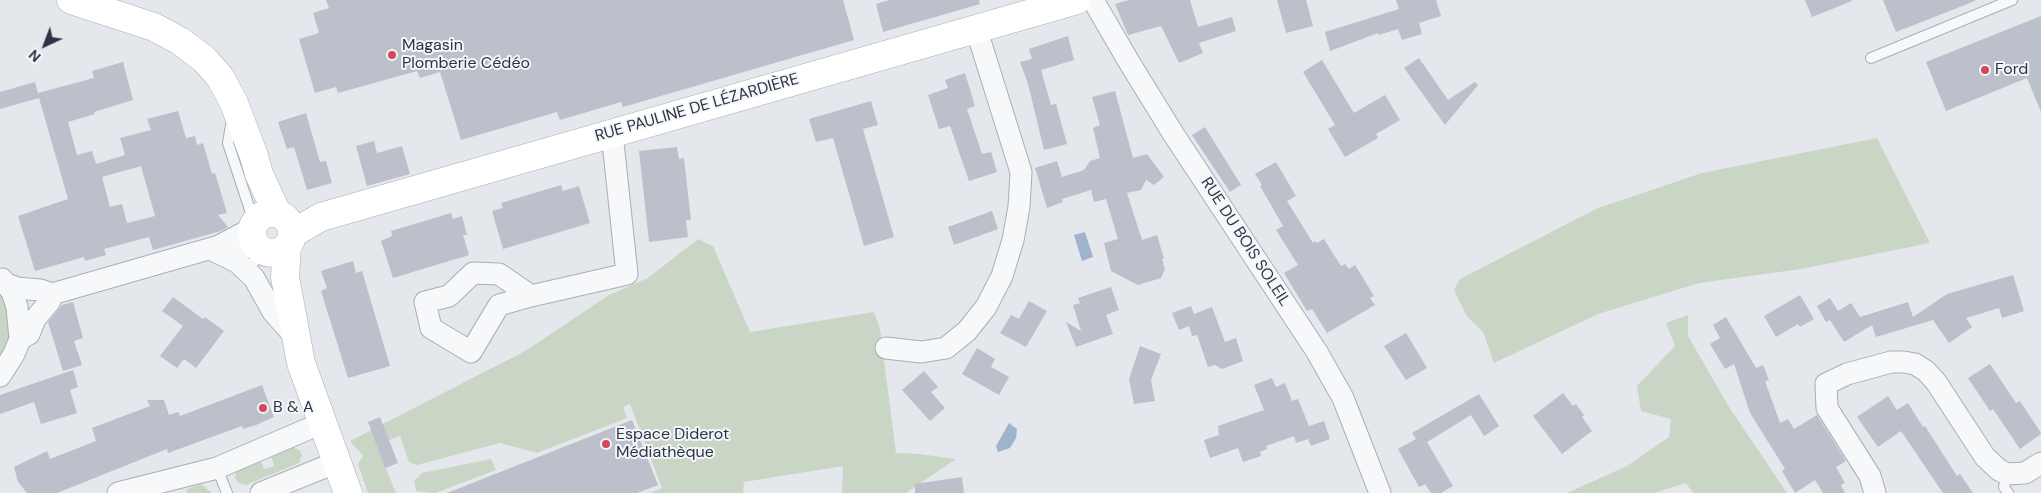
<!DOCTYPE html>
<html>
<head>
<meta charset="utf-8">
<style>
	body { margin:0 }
	#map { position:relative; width:2041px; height:493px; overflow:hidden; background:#e4e7ec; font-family:"DM Sans",sans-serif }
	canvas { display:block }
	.north { position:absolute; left:20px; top:20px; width:50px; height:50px; -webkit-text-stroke:4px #f4f6f9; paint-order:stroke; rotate:223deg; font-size:14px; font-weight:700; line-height:20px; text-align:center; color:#2b3445 }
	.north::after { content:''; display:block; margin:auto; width:18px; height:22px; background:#2b3445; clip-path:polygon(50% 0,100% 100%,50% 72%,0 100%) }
</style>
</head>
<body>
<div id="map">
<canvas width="2041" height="493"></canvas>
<div class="north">N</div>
</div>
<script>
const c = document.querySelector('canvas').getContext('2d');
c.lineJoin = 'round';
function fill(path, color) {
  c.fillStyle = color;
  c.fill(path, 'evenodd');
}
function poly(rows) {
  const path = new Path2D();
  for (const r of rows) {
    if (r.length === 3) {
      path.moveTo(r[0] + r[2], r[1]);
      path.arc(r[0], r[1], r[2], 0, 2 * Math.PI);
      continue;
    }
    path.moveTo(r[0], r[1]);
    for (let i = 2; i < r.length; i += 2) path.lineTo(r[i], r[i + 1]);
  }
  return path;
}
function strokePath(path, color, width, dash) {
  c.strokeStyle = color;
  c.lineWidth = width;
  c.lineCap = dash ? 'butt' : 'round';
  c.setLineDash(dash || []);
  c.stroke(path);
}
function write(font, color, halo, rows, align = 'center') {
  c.font = font + ' "DM Sans",sans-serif';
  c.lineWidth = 4;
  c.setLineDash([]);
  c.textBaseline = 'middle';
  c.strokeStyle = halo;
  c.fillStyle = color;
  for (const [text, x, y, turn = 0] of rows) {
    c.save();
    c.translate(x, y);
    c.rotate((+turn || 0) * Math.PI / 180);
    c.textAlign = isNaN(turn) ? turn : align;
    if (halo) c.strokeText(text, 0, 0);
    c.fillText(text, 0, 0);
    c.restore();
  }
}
fill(poly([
	[1877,138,1930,243,1801,269,1699,283,1598,314,1494,363,1483,332,1466,315,1454,290,1460,279,1598,208,1702,173],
	[698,239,713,246,750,332,874,312,880,329,896,453,919,454,956,459,906,493,842,493,843,466,744,482,743,493,650,493,662,488,630,404,623,407,627,418,537,453,500,443,417,465,409,462,400,436,378,444,377,447,396,493,368,493,358,464,363,456,350,441,527,350,609,295,648,278],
	[0,285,11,315,10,338,0,355],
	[1688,315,1688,336,1729,407,1787,493,1693,493,1686,483,1654,493,1567,493,1627,466,1669,437,1671,419,1641,411,1637,386,1675,346,1666,323],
	[293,447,299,450,302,455,299,463,246,485,239,483,235,478,236,473,239,469,260,459,264,469,274,466,271,455],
	[491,459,496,470,435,493,416,491,414,481,422,473],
	[201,484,212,493,187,493,187,489]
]), '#c9d6c5');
fill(poly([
	[1085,232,1093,257,1082,261,1074,235],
	[1009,423,1017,429,1016,438,1010,448,998,452,996,446]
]), '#9fb4cc');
fill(poly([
	[326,0,843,0,854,40,623,107,621,102,560,120,557,112,461,140,440,72,420,78,417,71,338,93,336,87,315,93,299,39,319,33,313,13,329,8],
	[889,0,979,0,980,4,883,32,876,4],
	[1129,0,1190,0,1198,27,1232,17,1236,31,1199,43,1203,53,1179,63,1161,26,1128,35,1115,4],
	[1277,0,1306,0,1313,26,1286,33],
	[1396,0,1436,0,1441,16,1419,23,1422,34,1402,40,1398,29,1379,35,1378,33,1330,51,1325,32,1399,9],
	[1805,0,1852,0,1852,1,1812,17],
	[1883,0,1975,0,1975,1,1896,32],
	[2041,16,2041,112,2027,78,1946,111,1926,62],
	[1068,36,1074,60,1041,70,1051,105,1056,104,1067,144,1044,150,1028,84,1020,62,1032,59,1029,49],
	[1419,58,1448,100,1475,82,1478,85,1445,125,1404,68],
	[1322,60,1354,113,1385,95,1400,120,1376,134,1378,138,1345,157,1328,129,1335,125,1303,72],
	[123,62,133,100,94,112,95,114,68,122,77,155,92,151,96,164,125,155,120,138,151,130,147,119,178,111,186,138,195,136,197,145,203,143,212,174,215,173,227,213,218,215,228,227,221,231,153,250,149,237,104,249,106,255,85,261,84,257,35,271,18,216,68,199,39,98,0,109,0,92,35,82,38,93,94,78,92,71],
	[141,166,155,216,127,223,122,204,110,207,102,177],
	[965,73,975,106,967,109,982,154,991,152,997,172,969,181,950,126,939,129,928,95,948,88,945,80],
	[1115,91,1133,158,1147,154,1164,177,1154,185,1146,180,1141,190,1127,193,1142,240,1157,235,1164,259,1162,259,1165,269,1161,278,1138,285,1111,271,1104,243,1118,239,1106,199,1094,202,1091,190,1062,199,1063,202,1047,208,1035,168,1057,161,1062,177,1084,170,1090,161,1100,158,1093,128,1100,125,1092,97],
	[871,101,878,125,863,129,894,237,864,246,833,138,816,142,809,119],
	[306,113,320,162,326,161,332,183,307,190,294,147,287,149,278,122],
	[1205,127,1241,185,1230,192,1192,135],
	[374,141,377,153,402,146,410,174,367,186,356,146],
	[677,147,679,159,684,158,691,220,686,220,688,237,649,242,639,151],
	[1276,162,1296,196,1287,201,1313,243,1315,241,1317,243,1324,239,1341,266,1345,264,1349,269,1355,265,1374,296,1370,298,1375,305,1327,333,1312,309,1307,311,1284,273,1298,265,1276,230,1283,226,1260,186,1262,185,1255,174],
	[561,185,563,191,579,186,590,223,503,249,492,211,503,208,501,203],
	[992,211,998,229,954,245,948,227],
	[451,213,453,219,462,216,467,235,463,235,469,255,393,278,381,241,392,236,391,231],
	[353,261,356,273,362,271,390,366,348,378,321,291,327,288,321,271],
	[2013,275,2024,311,2002,318,1999,308,1966,318,1972,327,1949,343,1933,320,1876,337,1872,325,1844,342,1830,320,1826,322,1817,306,1830,298,1838,311,1851,303,1860,317,1908,302,1913,317,1947,294],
	[1111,287,1119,310,1106,315,1113,334,1076,347,1066,322,1081,331,1073,305,1080,303,1078,298],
	[1800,295,1814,319,1800,327,1798,324,1776,337,1764,316],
	[173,297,203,319,205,317,224,331,196,368,184,359,177,368,160,356,183,326,162,311],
	[1029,301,1047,311,1026,347,1000,333,1011,315,1019,319],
	[73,302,83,338,74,341,82,365,63,371,48,322,62,305],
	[1191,306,1194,314,1212,307,1225,342,1236,338,1243,361,1222,369,1215,365,1208,367,1197,335,1192,336,1189,326,1179,330,1172,313],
	[1726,317,1756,368,1763,365,1769,380,1765,381,1780,423,1788,419,1794,429,1817,415,1846,461,1836,467,1845,483,1841,485,1845,493,1823,493,1815,480,1795,493,1782,471,1785,469,1750,413,1734,364,1725,369,1710,344,1720,338,1713,325],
	[1406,333,1427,368,1406,380,1384,346],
	[1140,346,1161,354,1151,380,1155,401,1134,404,1129,379],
	[977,348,995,359,991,367,1009,377,999,395,962,374],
	[1990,364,2016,403,2020,401,2041,433,2041,434,2020,449,1993,409,1990,411,1968,378],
	[73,370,78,387,70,390,77,413,41,424,34,402,0,414,0,395],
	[924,371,938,387,931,392,945,408,930,421,902,390],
	[1272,378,1276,387,1285,383,1292,401,1298,399,1309,426,1324,421,1330,439,1311,446,1308,439,1296,443,1294,436,1266,446,1267,449,1260,452,1261,456,1243,462,1238,448,1210,458,1204,440,1219,435,1218,426,1264,410,1254,385],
	[262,385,274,417,256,425,243,429,242,426,168,453,167,449,57,493,27,493,18,482,14,467,47,451,50,459,96,441,92,428,150,406,147,400,164,400,169,415,178,412,180,416],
	[1563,393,1573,406,1576,404,1584,415,1582,417,1592,431,1562,454,1533,416],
	[1479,394,1499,426,1484,436,1471,415,1427,442,1453,486,1441,493,1431,493,1425,484,1419,487,1398,449,1416,439,1412,433],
	[1888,396,1897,410,1908,403,1923,427,1925,426,1957,476,1960,474,1973,493,1943,493,1901,431,1878,447,1857,417],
	[380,417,398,463,385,468,368,422],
	[632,420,658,485,637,493,447,493],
	[962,477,964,493,915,493,915,484]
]), '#bbc0ca');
const service = poly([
	[1871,58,2012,0],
	[232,119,228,143,254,222],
	[247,270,263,251],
	[217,468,227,493],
	[2007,474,2004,487,2008,493]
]);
const minor = poly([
	[1093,0,1129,62,1174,135,1317,352,1343,398,1380,493],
	[222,246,258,247],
	[210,249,237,262,254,278,273,312,296,338],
	[7,284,17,288,40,290,52,294,219,246,251,229],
	[531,296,499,305,471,352,431,328,425,302,449,296,473,273,499,274,531,296,627,274,612,133],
	[20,339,29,334,35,319,50,301,52,294],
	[886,348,921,352,946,348,967,331,986,307,1002,276,1013,240,1019,207,1021,172,976,28],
	[0,376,14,354,20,339,17,307,12,292,2,279],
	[118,493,217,468,322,423],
	[261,493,337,462],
	[1875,493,1870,476,1827,408,1826,384,1847,374,1891,362,1904,362,1915,364,1926,371,1936,382,1985,457,1999,470,2007,474,2025,473,2041,463]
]);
const secondary = poly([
	[71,0,154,27,180,41,204,59,220,77,234,103,254,156,259,174,277,213],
	[272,233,20],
	[292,234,321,217,1077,0],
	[287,246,285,277,301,363,348,493]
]);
strokePath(service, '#a9aeb7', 12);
strokePath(minor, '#a9aeb7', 23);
strokePath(secondary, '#a9aeb7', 29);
strokePath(service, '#f7f8fa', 10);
strokePath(minor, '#f7f8fa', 21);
strokePath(secondary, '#fff', 28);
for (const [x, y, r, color] of [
	[392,55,5,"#d1495b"],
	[1985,70,5,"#d1495b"],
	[263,408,5,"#d1495b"],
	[606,444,5,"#d1495b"]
]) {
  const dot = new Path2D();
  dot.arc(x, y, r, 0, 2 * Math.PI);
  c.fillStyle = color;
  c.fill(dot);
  strokePath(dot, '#f4f6f9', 2);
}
write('16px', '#2b3445', '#f4f6f9', [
	["Magasin",402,46],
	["Plomberie Cédéo",402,64],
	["Ford",1995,70],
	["B & A",273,408],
	["Espace Diderot",616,435],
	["Médiathèque",616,453]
], 'left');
write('16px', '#2b3445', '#f4f6f9', [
	["RUE PAULINE DE LÉZARDIÈRE",697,108,-16],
	["RUE DU BOIS SOLEIL",1245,242,57]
]);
</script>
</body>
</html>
